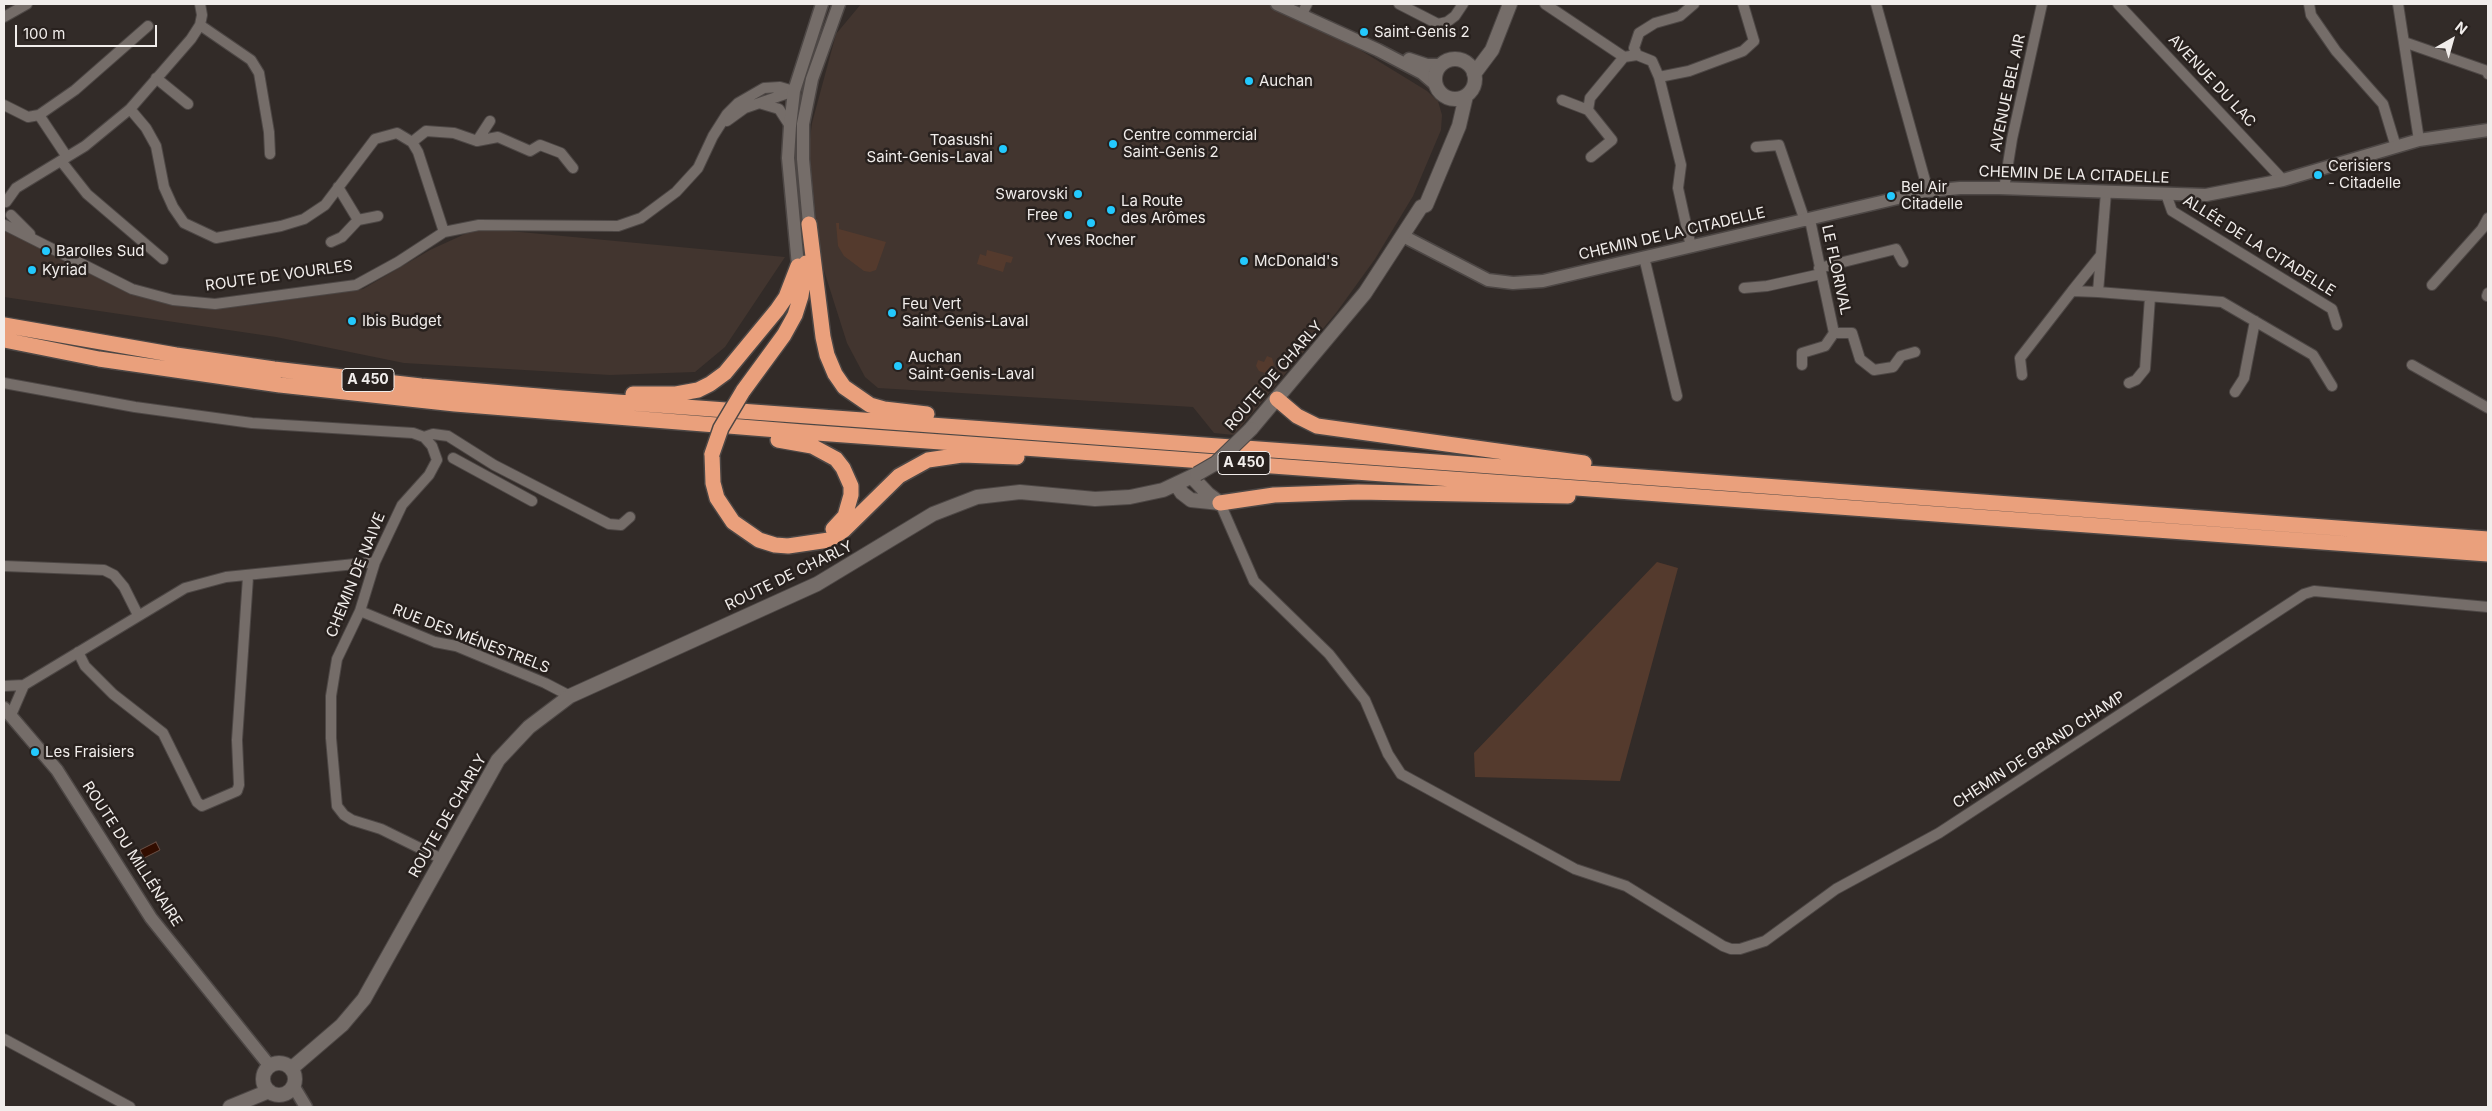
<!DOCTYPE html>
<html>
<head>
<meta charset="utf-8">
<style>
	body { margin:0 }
	#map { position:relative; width:2492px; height:1111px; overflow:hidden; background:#322b28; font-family:Inter,sans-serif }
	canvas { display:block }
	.frame { position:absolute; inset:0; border:5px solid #f1edeb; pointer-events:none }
	.north { position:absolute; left:2427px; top:15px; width:50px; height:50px; -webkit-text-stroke:4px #28211e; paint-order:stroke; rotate:38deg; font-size:14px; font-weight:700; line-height:20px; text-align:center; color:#f1edeb }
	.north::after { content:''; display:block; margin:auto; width:18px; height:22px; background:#f1edeb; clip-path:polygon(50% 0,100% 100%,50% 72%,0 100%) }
	.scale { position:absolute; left:15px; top:25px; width:142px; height:22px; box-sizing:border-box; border:2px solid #f1edeb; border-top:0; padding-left:6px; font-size:15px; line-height:18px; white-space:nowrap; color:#f1edeb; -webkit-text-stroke:4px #28211e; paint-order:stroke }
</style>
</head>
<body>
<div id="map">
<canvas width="2492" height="1111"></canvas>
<div class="frame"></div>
<div class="north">N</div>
<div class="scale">100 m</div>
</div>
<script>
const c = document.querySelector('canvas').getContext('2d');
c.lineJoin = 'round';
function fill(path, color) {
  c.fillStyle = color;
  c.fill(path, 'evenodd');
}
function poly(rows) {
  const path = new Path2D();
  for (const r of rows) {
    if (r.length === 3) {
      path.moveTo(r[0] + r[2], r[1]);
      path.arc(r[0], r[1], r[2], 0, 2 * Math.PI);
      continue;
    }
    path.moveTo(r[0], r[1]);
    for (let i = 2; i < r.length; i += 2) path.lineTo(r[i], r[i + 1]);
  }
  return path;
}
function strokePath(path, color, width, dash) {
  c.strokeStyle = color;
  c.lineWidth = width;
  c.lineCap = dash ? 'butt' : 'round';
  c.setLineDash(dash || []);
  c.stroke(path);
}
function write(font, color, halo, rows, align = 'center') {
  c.font = font + ' Inter,sans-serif';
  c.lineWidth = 5;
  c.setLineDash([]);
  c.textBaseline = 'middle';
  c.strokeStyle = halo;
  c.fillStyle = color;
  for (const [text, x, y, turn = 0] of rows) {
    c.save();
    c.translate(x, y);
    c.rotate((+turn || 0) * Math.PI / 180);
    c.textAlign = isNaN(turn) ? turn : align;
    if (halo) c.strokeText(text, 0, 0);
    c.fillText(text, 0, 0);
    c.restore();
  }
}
fill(poly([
	[861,4,1267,4,1313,21,1427,91,1438,101,1442,115,1441,130,1413,196,1375,259,1336,313,1234,435,1214,433,1193,407,878,388,865,377,847,343,820,258,809,147,812,123,836,34],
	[4,227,138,294,197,309,261,304,363,289,430,250,478,228,785,257,725,347,695,372,610,375,404,363,276,337,4,297]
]), '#42352f');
fill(poly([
	[836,223,839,223,839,229,886,242,876,270,870,272,864,271,844,256,838,246],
	[987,250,1013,257,1011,263,1006,262,1003,272,977,264,980,254,986,256],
	[1267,356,1272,358,1274,365,1265,373,1259,371,1256,366,1258,360,1264,362],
	[1657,562,1678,568,1620,781,1475,777,1474,753]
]), '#543a2d');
const water = poly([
	[156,842,160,850,144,858,140,850,156,842]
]);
fill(water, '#320d00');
strokePath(water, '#6b5046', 1);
const minor = poly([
	[1399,4,1438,24,1447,22,1455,16,1463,4],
	[1545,4,1624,57,1637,55,1652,61,1659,77,1681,165,1678,188,1691,247],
	[1876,4,1928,191],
	[2118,4,2283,180],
	[2309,4,2311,15,2336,51,2383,104,2396,147],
	[2398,4,2419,140],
	[1302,14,1307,4],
	[4,17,27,4],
	[200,25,251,60,259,73,269,132,270,154],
	[2404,42,2487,71,2488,74],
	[1637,55,1634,48,1639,33,1655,23,1680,16,1694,4],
	[1659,77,1689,71,1743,51,1754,41,1743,4],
	[156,78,188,104],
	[1562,100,1588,110,1612,140,1591,157],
	[759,103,779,109,790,126],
	[4,105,28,117,39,115,67,157],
	[130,109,146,128,156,146,164,187,173,207,184,223,216,238,281,226,304,219,325,205,375,139,397,133,412,142,418,152,444,232],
	[1588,110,1590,98,1624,57],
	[39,115,75,90,148,26],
	[727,121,745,108,794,91],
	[477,141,498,137,530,151,540,145,561,153,573,168],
	[412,142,426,131,454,133,477,141,490,121],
	[1756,147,1779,145,1805,221],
	[61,161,87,194,163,259],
	[338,187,358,220,378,216],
	[2004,189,2012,139,2042,4],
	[2166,194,2172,211,2332,309,2337,325],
	[6,202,16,188,85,146,130,109,191,39,200,25,202,15,200,4],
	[11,215,30,234],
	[5,225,132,289,173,300,215,304,356,285,398,262,444,232,479,225,618,226,641,218,676,192,698,168,713,136,727,114,738,103,764,88,780,87,794,91],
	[331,242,342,237,358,220],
	[1644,257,1677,396],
	[1819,268,1896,249,1903,262],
	[2432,285,2482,229,2488,218],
	[1744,288,1767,286,1821,274],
	[2072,291,2101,255],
	[2098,292,2106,192],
	[2487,296,2488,293],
	[1834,333,1852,333,1860,359,1874,370,1893,367,1901,356,1915,352],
	[1802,365,1802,353,1825,346,1834,333,1810,220],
	[2412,365,2488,408],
	[2022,375,2020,358,2072,291,2098,292,2222,302,2313,355,2332,386],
	[4,383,135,407,252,423,413,433,424,437,432,446,437,460,429,475,402,505,375,562,360,611,337,659,331,696,331,738,337,806,344,815,352,820,381,829,442,859],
	[2129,383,2136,380,2145,369,2150,297],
	[2235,392,2244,378,2255,321],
	[424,437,433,434,448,436,494,465,609,524,621,525,630,517],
	[453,458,532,501],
	[1220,503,1254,581,1329,654,1365,700,1388,754,1401,774,1575,869,1626,886,1723,946,1731,949,1740,949,1765,941,1836,889,1939,833,2304,594,2314,591,2488,607],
	[4,566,104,570,114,575,124,587,138,615],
	[360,611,435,642,456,646,545,683,570,696],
	[78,652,85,666,113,694,163,733,197,802,202,806,237,791,239,785,237,740,248,577],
	[4,686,24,685,185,588,226,577,375,562],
	[11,715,24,685],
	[4,1039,130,1107]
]);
const tertiary = poly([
	[1277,4,1378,50,1422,73,1436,85],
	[1409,59,1427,65,1441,65],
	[809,224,803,159,803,124,812,79,839,4],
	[1403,236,1488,280,1513,283,1543,281,1928,191,1960,188,1999,188,2206,195,2283,180,2419,140,2488,130],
	[798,266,788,158,790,126,794,91,822,4],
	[4,708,57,770,151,918,269,1065],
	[294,1087,306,1107]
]);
const secondary = poly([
	[1455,79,20],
	[1474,74,1492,50,1510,4],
	[1251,429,1365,293,1421,207,1426,205,1459,126,1466,96],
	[1192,477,1208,494,1220,503],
	[1176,484,1182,493,1191,500,1220,503],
	[279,1079,16],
	[292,1068,342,1025,364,999,498,760,529,727,570,696,817,584,933,514,977,497,1020,492,1095,499,1130,497,1163,490,1197,474],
	[230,1107,269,1091]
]);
const motorway = poly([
	[809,224,823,337,827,355,835,374,844,387,870,405,884,409,927,414],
	[4,325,176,355,274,369,421,386,562,398,2488,539],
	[4,340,99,359,280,385,455,404,803,432,2488,554],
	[743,391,784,335,795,315,801,296,806,263],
	[633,394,676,394,698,390,710,384,725,373,777,310,786,297,798,266],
	[1277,399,1297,416,1317,426,1584,463],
	[778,440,812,446,836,459,843,468,851,486,851,495,845,516,833,529],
	[712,454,713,483,717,498,733,522,759,540,775,545,788,546,829,540,844,530,899,476,928,460,962,455,1017,457],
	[1220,503,1274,495,1358,492,1568,496]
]);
strokePath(minor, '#4d4745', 12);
strokePath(tertiary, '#4d4745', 15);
strokePath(secondary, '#4d4745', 16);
strokePath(motorway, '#4d4745', 18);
strokePath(minor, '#756d69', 10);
strokePath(tertiary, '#756d69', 12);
strokePath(secondary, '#756d69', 14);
strokePath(motorway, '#eaa07c', 15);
const secondaryBridge = poly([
	[1197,474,1216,463,1251,429]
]);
const motorwayBridge = poly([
	[712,454,721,428,743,391]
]);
strokePath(secondaryBridge, '#4d4745', 16, []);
strokePath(motorwayBridge, '#4d4745', 18, []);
strokePath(secondaryBridge, '#756d69', 14);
strokePath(motorwayBridge, '#eaa07c', 15);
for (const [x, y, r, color] of [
	[1364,32,5,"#23c9fe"],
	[1249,81,5,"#23c9fe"],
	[1113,144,5,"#23c9fe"],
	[1003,149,5,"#23c9fe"],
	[2318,175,5,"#23c9fe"],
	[1078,194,5,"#23c9fe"],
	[1891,196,5,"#23c9fe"],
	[1111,210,5,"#23c9fe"],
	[1068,215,5,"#23c9fe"],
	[1091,223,5,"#23c9fe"],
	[46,251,5,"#23c9fe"],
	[1244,261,5,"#23c9fe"],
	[32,270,5,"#23c9fe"],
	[892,313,5,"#23c9fe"],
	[352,321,5,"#23c9fe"],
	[898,366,5,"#23c9fe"],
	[35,752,5,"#23c9fe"]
]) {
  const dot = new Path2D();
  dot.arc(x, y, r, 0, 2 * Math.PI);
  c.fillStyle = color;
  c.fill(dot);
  strokePath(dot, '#28211e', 2);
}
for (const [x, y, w] of [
	[368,380,52],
	[1244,463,52]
]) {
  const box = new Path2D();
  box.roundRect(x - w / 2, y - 11.5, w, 23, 4);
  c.fillStyle = '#28211e';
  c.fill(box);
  strokePath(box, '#f1edeb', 1);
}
write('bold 14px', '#f1edeb', null, [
	["A 450",368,380],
	["A 450",1244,463]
]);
write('15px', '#f1edeb', '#28211e', [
	["Saint-Genis 2",1374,32],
	["Auchan",1259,81],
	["Centre commercial",1123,135],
	["Saint-Genis 2",1123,152],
	["Toasushi",993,140,"right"],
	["Saint-Genis-Laval",993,157,"right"],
	["Cerisiers",2328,166],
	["- Citadelle",2328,183],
	["Bel Air",1901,187],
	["Citadelle",1901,204],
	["Swarovski",1068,194,"right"],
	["La Route",1121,201],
	["des Arômes",1121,218],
	["Free",1058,215,"right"],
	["Yves Rocher",1091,240,"center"],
	["Barolles Sud",56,251],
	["McDonald's",1254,261],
	["Kyriad",42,270],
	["Feu Vert",902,304],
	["Saint-Genis-Laval",902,321],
	["Ibis Budget",362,321],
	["Auchan",908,357],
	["Saint-Genis-Laval",908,374],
	["Les Fraisiers",45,752]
], 'left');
write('15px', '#f1edeb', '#28211e', [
	["AVENUE DU LAC",2212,81,47],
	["AVENUE BEL AIR",2008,93,-78],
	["CHEMIN DE LA CITADELLE",2074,175,2],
	["CHEMIN DE LA CITADELLE",1672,234,-13],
	["ALLÉE DE LA CITADELLE",2259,246,32],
	["LE FLORIVAL",1836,270,78],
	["ROUTE DE VOURLES",279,276,-8],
	["ROUTE DE CHARLY",1274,376,-49],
	["CHEMIN DE NAIVE",356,575,-68],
	["ROUTE DE CHARLY",789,576,-26],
	["RUE DES MÉNESTRELS",471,639,21],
	["CHEMIN DE GRAND CHAMP",2039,750,-33],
	["ROUTE DE CHARLY",448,816,-60],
	["ROUTE DU MILLÉNAIRE",132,854,57]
]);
</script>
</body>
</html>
